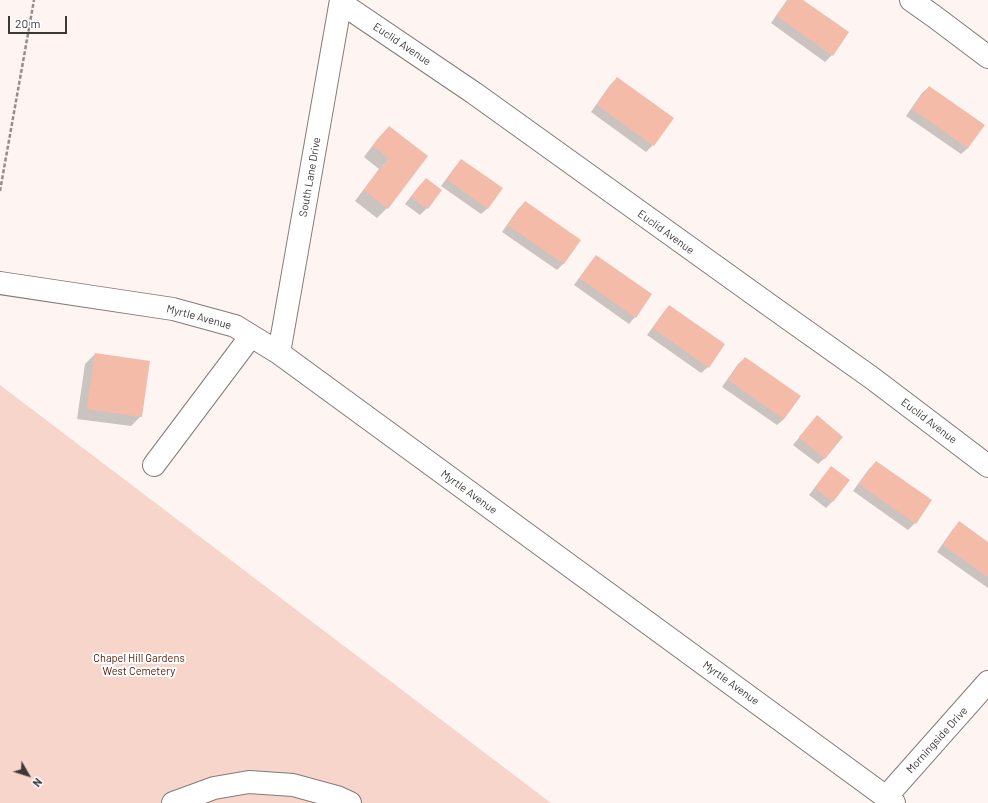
<!DOCTYPE html>
<html>
<head>
<meta charset="utf-8">
<style>
	body { margin:0 }
	#map { position:relative; width:988px; height:803px; overflow:hidden; background:#fef4f1; font-family:Barlow,sans-serif }
	canvas { display:block }
	.north { position:absolute; left:8px; top:755px; width:40px; height:40px; -webkit-text-stroke:3px #fff; paint-order:stroke; rotate:129deg; font-size:11px; font-weight:700; line-height:16px; text-align:center; color:#3c3837 }
	.north::after { content:''; display:block; margin:auto; width:14px; height:18px; background:#3c3837; clip-path:polygon(50% 0,100% 100%,50% 72%,0 100%) }
	.scale { position:absolute; left:8px; top:16px; width:59px; height:18px; box-sizing:border-box; border:2px solid #3c3837; border-top:0; padding-left:5px; font-size:12px; line-height:14px; white-space:nowrap; color:#3c3837; -webkit-text-stroke:3px #fff; paint-order:stroke }
</style>
</head>
<body>
<div id="map">
<canvas width="988" height="803"></canvas>
<div class="north">N</div>
<div class="scale">20 m</div>
</div>
<script>
const c = document.querySelector('canvas').getContext('2d');
c.lineJoin = 'round';
function fill(path, color) {
  c.fillStyle = color;
  c.fill(path, 'evenodd');
}
function poly(rows) {
  const path = new Path2D();
  for (const r of rows) {
    path.moveTo(r[0], r[1]);
    for (let i = 2; i < r.length; i += 2) path.lineTo(r[i], r[i + 1]);
  }
  return path;
}
function strokePath(path, color, width, dash) {
  c.strokeStyle = color;
  c.lineWidth = width;
  c.lineCap = dash ? 'butt' : 'round';
  c.setLineDash(dash || []);
  c.stroke(path);
}
function write(font, color, halo, rows, align = 'center') {
  c.font = font + ' Barlow,sans-serif';
  c.lineWidth = 4;
  c.setLineDash([]);
  c.textBaseline = 'middle';
  c.strokeStyle = halo;
  c.fillStyle = color;
  for (const [text, x, y, turn = 0] of rows) {
    c.save();
    c.translate(x, y);
    c.rotate((+turn || 0) * Math.PI / 180);
    c.textAlign = isNaN(turn) ? turn : align;
    if (halo) c.strokeText(text, 0, 0);
    c.fillText(text, 0, 0);
    c.restore();
  }
}
fill(poly([
	[0,385,166,511,551,803,0,803]
]), '#f7d5ca');
fill(poly([
	[787,0,802,0,832,55,825,62,771,23],
	[617,78,653,145,646,152,591,112,610,85],
	[929,87,983,125,968,148,961,154,906,116,922,93],
	[389,127,427,156,387,208,377,218,355,201,379,169,364,157,379,137],
	[461,160,488,208,481,214,441,186,455,167],
	[426,179,440,190,427,208,420,215,405,204,419,186],
	[525,202,564,263,557,270,502,232,518,209],
	[596,256,635,317,629,324,574,285,590,263],
	[669,306,708,367,701,373,647,335,663,313],
	[95,354,141,416,131,426,77,419,85,364],
	[745,358,800,396,784,419,777,425,722,387,738,364],
	[811,423,825,458,818,464,793,445],
	[876,462,915,523,908,530,853,491,869,469],
	[831,467,832,502,826,508,809,495,825,474],
	[959,523,988,543,988,588,937,552,953,529]
]), '#0003');
fill(poly([
	[788,0,803,0,849,32,833,56,777,16],
	[617,77,674,118,654,146,597,105],
	[929,86,985,125,968,148,912,109],
	[389,126,428,156,388,209,364,190,389,158,373,146],
	[461,159,503,188,488,209,447,179],
	[426,178,442,190,428,209,411,197],
	[525,201,581,240,564,264,508,225],
	[596,255,652,294,636,318,580,278],
	[669,305,725,344,709,368,653,328],
	[95,353,150,361,142,417,87,409],
	[745,357,801,396,784,419,728,380],
	[817,415,843,437,825,459,799,437],
	[876,461,932,500,916,524,859,484],
	[831,466,850,480,833,502,815,488],
	[959,521,988,542,988,577,943,545]
]), '#f5bba9');
const minor = poly([
	[911,0,935,17,988,57],
	[341,3,474,93,772,307,872,378,988,466],
	[0,283,173,309,235,326,279,353,894,803],
	[279,353,341,0],
	[154,465,251,336],
	[886,797,988,682],
	[173,803,214,788,249,782,293,785,337,797,350,803]
]);
strokePath(minor, '#837a77', 24);
strokePath(poly([
	[0,191,34,0]
]), '#938d8b', 2.5, [4, 2]);
strokePath(minor, '#fff', 22);
write('11px', '#3c3837', '#fff', [
	["Euclid Avenue",402,44,34],
	["South Lane Drive",310,177,-80],
	["Euclid Avenue",666,232,36],
	["Myrtle Avenue",199,317,15],
	["Euclid Avenue",929,421,37],
	["Myrtle Avenue",469,492,36],
	["Myrtle Avenue",731,683,36],
	["Morningside Drive",937,740,-48]
]);
write('11px', '#531a06', '#fff', [
	["Chapel Hill Gardens",139,658],
	["West Cemetery",139,671]
]);
</script>
</body>
</html>
